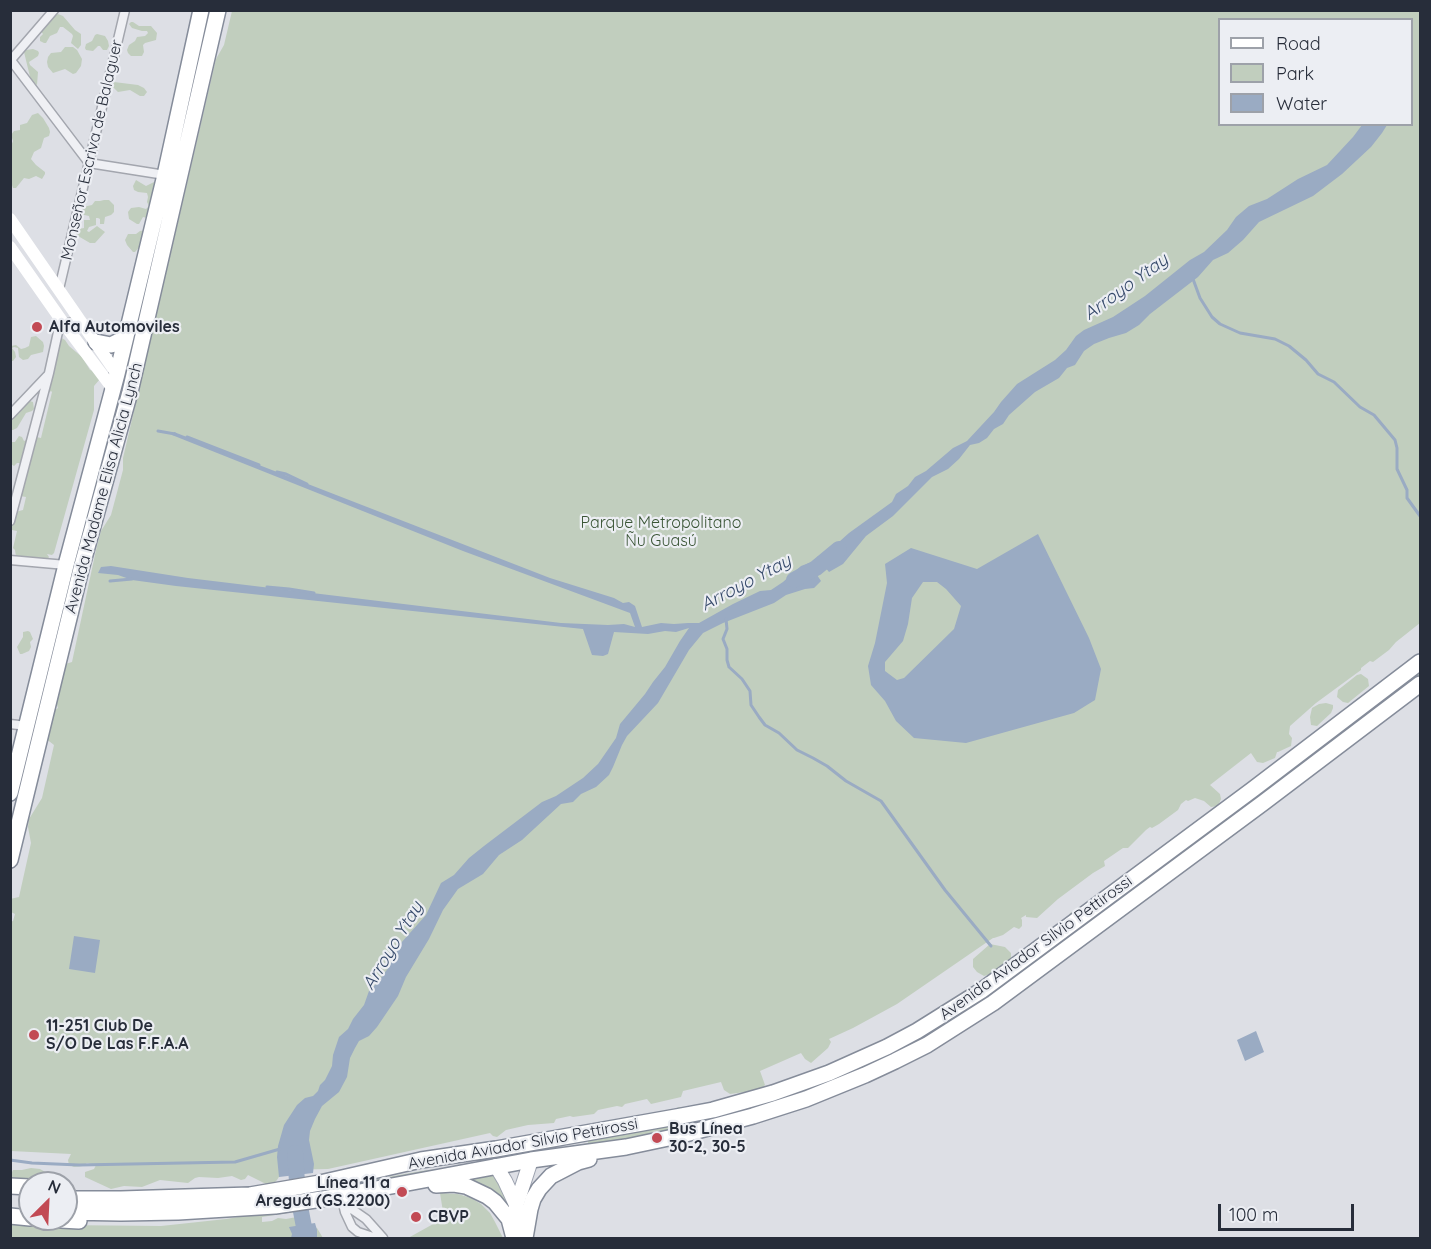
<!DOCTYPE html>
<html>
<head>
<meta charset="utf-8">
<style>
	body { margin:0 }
	#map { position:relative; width:1431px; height:1249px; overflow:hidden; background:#dddfe5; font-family:Quicksand,sans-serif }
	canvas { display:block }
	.frame { position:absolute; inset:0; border:12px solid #272d3a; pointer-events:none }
	.legend { position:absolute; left:1218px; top:18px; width:195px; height:108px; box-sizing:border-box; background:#eceef3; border:2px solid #9da1a9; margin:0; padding:8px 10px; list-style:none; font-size:18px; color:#272d3a }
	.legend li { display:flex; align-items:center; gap:12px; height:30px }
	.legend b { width:30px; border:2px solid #9da1a9 }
	.north { position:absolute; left:18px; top:1171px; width:60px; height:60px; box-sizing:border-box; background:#eceef3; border:2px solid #9da1a9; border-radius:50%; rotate:24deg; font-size:16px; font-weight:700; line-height:24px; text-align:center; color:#272d3a }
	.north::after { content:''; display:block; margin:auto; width:21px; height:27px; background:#c24a54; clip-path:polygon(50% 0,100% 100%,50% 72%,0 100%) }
	.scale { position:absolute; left:1218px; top:1204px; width:136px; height:27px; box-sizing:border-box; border:3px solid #272d3a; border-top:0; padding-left:8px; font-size:18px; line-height:21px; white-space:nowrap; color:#272d3a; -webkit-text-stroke:4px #eceef3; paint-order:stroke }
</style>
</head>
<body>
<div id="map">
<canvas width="1431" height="1249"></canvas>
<div class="frame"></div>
<ul class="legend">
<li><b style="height:8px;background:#fff"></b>Road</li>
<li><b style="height:16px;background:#c1cebe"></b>Park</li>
<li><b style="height:16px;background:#9aabc3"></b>Water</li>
</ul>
<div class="north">N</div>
<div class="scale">100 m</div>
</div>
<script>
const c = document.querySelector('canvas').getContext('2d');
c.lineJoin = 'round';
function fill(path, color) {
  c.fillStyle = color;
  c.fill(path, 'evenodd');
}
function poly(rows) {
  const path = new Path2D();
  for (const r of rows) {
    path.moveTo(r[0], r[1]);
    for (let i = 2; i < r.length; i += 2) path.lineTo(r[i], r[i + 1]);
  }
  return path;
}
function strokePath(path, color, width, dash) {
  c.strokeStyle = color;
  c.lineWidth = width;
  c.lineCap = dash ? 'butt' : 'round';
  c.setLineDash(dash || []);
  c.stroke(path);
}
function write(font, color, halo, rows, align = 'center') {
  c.font = font + ' Quicksand,sans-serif';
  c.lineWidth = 4.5;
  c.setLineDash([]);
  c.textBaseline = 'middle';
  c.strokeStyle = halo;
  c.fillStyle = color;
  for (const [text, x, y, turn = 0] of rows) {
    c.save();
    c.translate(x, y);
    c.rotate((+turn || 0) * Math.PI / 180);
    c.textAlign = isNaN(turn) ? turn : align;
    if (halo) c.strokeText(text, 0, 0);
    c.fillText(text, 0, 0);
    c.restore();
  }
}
fill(poly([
	[206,11,211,11,141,314,131,351,154,245,142,244,135,252,133,252,127,245,125,240,128,234,136,234,140,231,147,230,147,218,143,217,139,224,137,224,129,219,128,212,131,208,139,207,146,209,149,206,147,202,148,197,147,193,138,192,134,190,133,186,136,180,146,186,158,180],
	[232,11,1420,11,1420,623,1396,642,1389,650,1373,662,1370,661,1361,668,1361,670,1316,703,1290,726,1289,734,1292,738,1291,746,1278,752,1277,752,1275,758,1263,763,1257,762,1251,753,1210,785,1220,794,1221,799,1218,806,1211,807,1204,801,1195,798,1188,801,1186,800,1181,804,1178,810,1159,824,1152,828,1150,827,1146,830,1128,848,1123,848,1104,861,1105,866,1093,873,1058,899,1037,918,1026,917,1026,915,1021,918,1022,920,1022,926,1019,929,1014,927,1003,935,994,938,993,938,897,1004,853,1028,829,1039,831,1042,828,1048,811,1063,805,1059,801,1053,760,1071,765,1085,760,1091,753,1093,745,1092,730,1094,724,1090,721,1082,683,1091,681,1097,651,1104,647,1099,625,1104,622,1107,617,1106,598,1110,594,1114,573,1117,570,1116,556,1119,554,1123,528,1125,506,1130,497,1137,493,1136,490,1133,328,1169,283,1170,277,1180,271,1186,268,1185,248,1175,245,1179,241,1180,232,1176,218,1178,199,1177,195,1178,188,1183,160,1180,142,1187,124,1186,111,1189,85,1177,85,1172,94,1169,96,1165,87,1163,83,1166,74,1167,69,1165,68,1160,71,1154,11,1151,10,922,13,921,15,914,11,912,10,899,19,897,31,843,28,827,29,819,42,798,54,745,45,738,51,713,58,708,55,699,62,665,72,662,96,550,101,531,111,515,123,470,123,458,216,59,224,45],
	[1220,20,1412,20,1412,124,1220,124],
	[58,14,63,16,75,30,81,34,81,45,78,49,71,43,73,36,72,34,63,27,60,27,57,33,50,36,46,43,44,43,40,41,40,37,43,34,40,30,52,17],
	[131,22,133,22,139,26,151,26,157,33,156,40,145,43,143,45,144,52,142,56,131,56,128,53,127,50,129,45,135,41,137,37,145,36,148,33,147,31,142,31,132,28,129,24],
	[97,34,105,36,108,41,109,46,107,50,103,50,100,46,98,46,93,51,86,50,85,48,86,44,92,41,95,35],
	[65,47,73,47,77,50,82,59,81,66,76,73,73,74,65,69,53,73,48,67,47,62,48,57,51,53,61,52],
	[33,49,38,51,39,53,38,56,29,62,30,65,38,72,37,85,31,81,24,52,26,50],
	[114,82,138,85,144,88,147,92,144,96,140,96,130,90,118,92,112,86],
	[38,113,43,118,49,128,50,132,49,136,44,138,41,148,34,152,31,159,36,165,45,172,45,174,42,179,36,176,29,179,24,178,16,188,13,188,11,182,11,146,13,141,11,135,14,131,20,130,20,125,27,123,32,115],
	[104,200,109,200,114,205,114,212,111,215,105,217,104,224,100,224,100,219,98,218,96,218,96,225,89,227,87,231,89,232,97,226,105,232,95,243,90,243,78,236,77,234,79,229,84,228,84,220,90,220,89,216,80,214,78,208,92,205,95,201,100,201],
	[36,336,43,342,44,346,43,352,31,355,28,359,23,360,19,357,18,348,14,347,12,348,15,352,16,357,13,361,11,361,11,346,16,345,21,349,25,348,29,346,31,337],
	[60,337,65,340,69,346,82,357,90,370,95,371,100,379,94,386,94,410,54,553,52,555,47,554,49,557,47,560,16,557,15,550,13,548,17,531,12,530,11,535,11,513,23,510,26,497,20,496,23,465,19,463,17,463,14,466,11,464,11,442,15,442,19,436,22,437,24,441,36,437,41,438,52,392,51,391,46,395,40,392,41,385],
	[26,400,33,402,34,409,32,411,26,413,17,428,13,430,11,430,11,417],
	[115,410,105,446,105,457,11,835,11,822,60,605],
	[28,631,30,632,33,639,30,642,31,647,29,651,22,654,20,654,17,647,23,637,23,632],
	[1420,669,1420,676,1131,894,930,1039,821,1088,648,1140,544,1152,588,1143,588,1140,623,1131,624,1135,628,1134,627,1131,679,1107,688,1108,704,1116,837,1065,840,1059,844,1057,852,1058,925,1024,1064,926,1070,913,1077,909,1094,911],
	[1361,674,1368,679,1369,686,1348,703,1343,702,1337,697,1338,690,1357,675],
	[1326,703,1333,705,1333,708,1331,713,1317,726,1311,725,1310,717,1312,708,1319,704],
	[990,944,1005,947,1011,953,1011,962,991,974,984,976,977,972,973,967,973,959],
	[478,1164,299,1195,299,1193,421,1171],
	[31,1168,40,1169,49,1174,50,1183,11,1181,11,1174,13,1170,22,1170],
	[491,1173,495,1176,511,1209,463,1178],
	[440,1193,458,1194,471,1198,481,1204,490,1213,495,1222,503,1238,408,1238,444,1218],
	[300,1207,301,1211,262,1217,262,1222,272,1221,278,1218,286,1219,302,1216,304,1223,317,1228,323,1238,11,1238,10,1222,59,1225,161,1226,226,1219]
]), '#c1cebe');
fill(poly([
	[1362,125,1387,125,1382,133,1371,147,1342,174,1313,196,1259,222,1243,240,1228,253,1213,260,1198,277,1150,314,1139,325,1126,333,1109,338,1094,344,1084,351,1075,365,1067,368,1059,378,1035,392,1009,415,1003,424,994,429,987,438,979,443,970,445,959,459,948,469,932,477,893,516,866,536,843,564,829,572,817,557,830,550,849,533,892,502,896,494,908,486,915,477,926,471,953,448,967,441,994,412,1001,402,1017,384,1055,360,1066,350,1076,336,1084,330,1113,317,1145,296,1190,260,1204,252,1227,230,1236,217,1249,206,1267,199,1298,179,1327,165,1353,137],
	[174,432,550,578,614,598,623,603,629,602,635,606,642,627,661,623,674,624,688,623,699,623,733,604,760,591,771,590,783,582,801,566,809,563,821,581,814,588,805,589,786,595,774,603,723,623,703,633,689,650,658,703,627,736,622,745,613,767,609,775,596,787,581,794,573,802,561,804,522,840,499,855,483,874,458,889,443,910,429,939,406,977,398,996,377,1027,369,1036,359,1041,355,1048,350,1058,347,1077,339,1092,322,1106,315,1119,310,1131,309,1140,314,1164,313,1173,279,1177,277,1157,278,1146,284,1125,297,1105,305,1098,313,1096,318,1091,320,1085,325,1080,332,1066,333,1055,339,1037,348,1029,353,1019,364,1005,369,991,378,982,389,967,401,943,426,915,441,883,454,875,469,858,484,846,542,802,556,796,583,778,598,764,616,738,620,724,645,694,653,682,665,667,680,641,689,628,676,632,665,631,648,634,614,632,608,654,603,656,592,655,583,629,176,586,132,580,118,575,98,573,101,567,111,566,188,578,561,623,608,625,624,624,635,627,630,613,463,551,172,435],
	[1038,534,1089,638,1101,669,1095,700,1074,713,966,743,914,738,896,721,885,701,871,685,868,666,875,643,887,583,885,564,911,548,977,569],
	[923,582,937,582,946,589,961,606,954,629,904,678,897,680,885,671,885,662,903,641,908,624,912,598],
	[74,936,100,940,95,973,69,969],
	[1256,1031,1264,1052,1245,1061,1237,1040],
	[315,1223,317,1230,317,1238,291,1238,292,1234,289,1227]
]), '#9aabc3');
strokePath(poly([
	[1193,279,1200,298,1212,317,1220,324,1240,333,1275,339,1289,346,1306,360,1318,374,1334,382,1360,407,1374,415,1395,440,1397,448,1397,469,1407,490,1407,498,1420,516],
	[158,431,175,434],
	[187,437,259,465],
	[277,472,286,474,307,484],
	[110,581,132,579],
	[267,587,289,589,314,593],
	[726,619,727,629,723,639,727,649,727,660,729,667,742,679,750,691,751,705,759,717,765,725,779,733,797,750,813,758,827,766,846,781,881,801,945,890,991,946],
	[10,1160,32,1163,79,1165,235,1162,280,1149]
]), '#9aabc3', 3);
strokePath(poly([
	[794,580,816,568,839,549],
	[295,1153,298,1196,304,1227,304,1238]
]), '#9aabc3', 16);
const street = poly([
	[10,59,89,163,165,175],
	[10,61,54,10],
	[59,289,125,10],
	[10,415,47,376],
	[10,521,49,373,58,332,64,324,80,320],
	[10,560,66,565],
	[10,724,27,726],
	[341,1195,345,1212,352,1227,358,1232,376,1238],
	[344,1207,353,1210,366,1219,383,1238]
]);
const primary = poly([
	[496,1166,505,1181,518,1209],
	[514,1230,516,1206,531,1160]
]);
const highway = poly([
	[96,342,111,345,121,340,128,331],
	[10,793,66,565,117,374,165,175,201,10],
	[10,860,81,569,130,392,218,10],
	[436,1185,454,1184,466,1186,487,1196,495,1202,509,1219,514,1238],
	[10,1186,30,1187],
	[66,1199,121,1199,250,1195,320,1183,421,1160,496,1149,676,1117,713,1110,773,1093,829,1073,887,1047,917,1031,981,991,1252,790,1420,662],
	[66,1212,121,1213,178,1212,275,1206,322,1199,531,1160,626,1147,678,1136,753,1116,806,1099,865,1075,895,1061,927,1045,993,1003,1263,803,1420,684],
	[10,1216,30,1218],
	[42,1219,79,1221],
	[525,1238,530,1209,533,1199,539,1189,551,1176,578,1162,589,1159]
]);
strokePath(street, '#a3a6ae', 11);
strokePath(primary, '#9da3b0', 16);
strokePath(highway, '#858c9a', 18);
strokePath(street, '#eff0f4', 8);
strokePath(poly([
	[10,219,117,374],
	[10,247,64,324,113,389]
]), '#fff', 12);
strokePath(primary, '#fff', 14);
strokePath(highway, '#fff', 15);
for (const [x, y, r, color] of [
	[37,327,6,"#c24a54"],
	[34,1035,6,"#c24a54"],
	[657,1138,6,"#c24a54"],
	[402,1192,6,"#c24a54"],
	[416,1217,6,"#c24a54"]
]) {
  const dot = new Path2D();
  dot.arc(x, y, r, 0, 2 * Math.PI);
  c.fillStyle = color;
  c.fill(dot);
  strokePath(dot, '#eceef3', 2);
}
write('16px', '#272d3a', '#eceef3', [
	["Monseñor Escriva de Balaguer",92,150,-77],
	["Avenida Madame Elisa Alicia Lynch",104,488,-75],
	["Avenida Aviador Silvio Pettirossi",1036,948,-36],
	["Avenida Aviador Silvio Pettirossi",523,1144,-10]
]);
write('bold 16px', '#272d3a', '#eceef3', [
	["Alfa Automoviles",49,327],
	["11-251 Club De",46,1026],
	["S/O De Las F.F.A.A",46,1044],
	["Bus Línea",669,1129],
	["30-2, 30-5",669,1147],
	["Línea 11 a",390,1183,"right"],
	["Areguá (GS.2200)",390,1201,"right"],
	["CBVP",428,1217]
], 'left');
write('16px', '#3a5536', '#eceef3', [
	["Parque Metropolitano",661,523],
	["Ñu Guasú",661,541]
]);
write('italic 18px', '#35496a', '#eceef3', [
	["Arroyo Ytay",1126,287,-36],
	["Arroyo Ytay",746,583,-28],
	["Arroyo Ytay",393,946,-59]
]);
</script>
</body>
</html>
